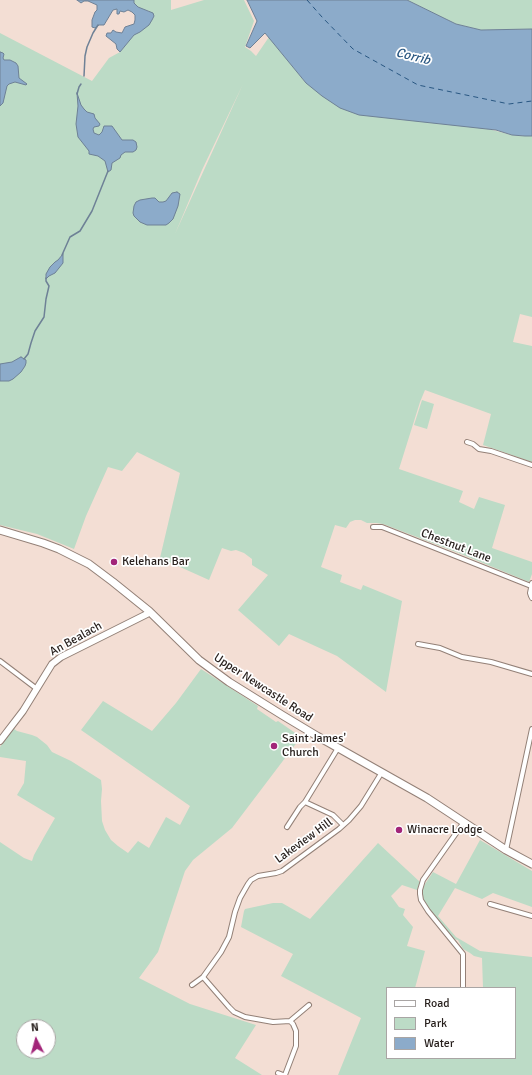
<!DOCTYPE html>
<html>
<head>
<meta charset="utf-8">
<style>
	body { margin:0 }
	#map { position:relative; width:532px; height:1075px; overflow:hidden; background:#f3ded4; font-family:Signika,sans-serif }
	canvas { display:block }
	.legend { position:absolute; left:386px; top:987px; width:130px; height:72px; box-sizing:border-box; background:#fff; border:1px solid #a9a5a4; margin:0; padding:5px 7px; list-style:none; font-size:12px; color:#271f1c }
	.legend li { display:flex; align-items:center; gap:8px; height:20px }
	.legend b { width:20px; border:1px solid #a9a5a4 }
	.north { position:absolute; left:16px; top:1019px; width:40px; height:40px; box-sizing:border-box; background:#fff; border:1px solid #a9a5a4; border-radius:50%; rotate:354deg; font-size:11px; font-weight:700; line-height:16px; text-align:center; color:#271f1c }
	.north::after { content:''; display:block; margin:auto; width:14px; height:18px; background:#a22579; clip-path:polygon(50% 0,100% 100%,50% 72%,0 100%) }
</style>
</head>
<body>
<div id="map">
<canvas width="532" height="1075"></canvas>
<ul class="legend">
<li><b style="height:5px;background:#fff"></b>Road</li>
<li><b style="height:11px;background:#bcdbc6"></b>Park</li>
<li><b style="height:11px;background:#8cabca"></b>Water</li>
</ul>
<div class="north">N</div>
</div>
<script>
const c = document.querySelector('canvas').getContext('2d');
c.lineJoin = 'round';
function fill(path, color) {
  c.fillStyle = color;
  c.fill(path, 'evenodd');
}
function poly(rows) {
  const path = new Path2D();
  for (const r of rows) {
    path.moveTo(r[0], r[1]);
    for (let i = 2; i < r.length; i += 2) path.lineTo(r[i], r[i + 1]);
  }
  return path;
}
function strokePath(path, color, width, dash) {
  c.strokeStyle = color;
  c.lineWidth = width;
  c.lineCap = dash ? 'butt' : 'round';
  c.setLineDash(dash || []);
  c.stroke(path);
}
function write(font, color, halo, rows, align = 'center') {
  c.font = font + ' Signika,sans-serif';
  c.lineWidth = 3.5;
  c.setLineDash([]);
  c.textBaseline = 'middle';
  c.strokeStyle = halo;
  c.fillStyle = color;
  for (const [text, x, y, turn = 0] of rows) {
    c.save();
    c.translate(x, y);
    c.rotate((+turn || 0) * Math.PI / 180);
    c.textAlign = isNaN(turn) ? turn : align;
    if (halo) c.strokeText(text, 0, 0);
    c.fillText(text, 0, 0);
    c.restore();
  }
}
fill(poly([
	[134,0,171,0,171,10,204,0,244,0,254,21,245,47,251,51,256,56,269,37,306,83,512,135,525,136,532,136,532,317,520,314,513,342,532,346,532,462,483,445,491,414,425,390,420,402,399,469,463,491,459,502,474,509,479,497,505,505,492,548,532,562,532,574,529,582,461,554,383,524,376,523,367,523,361,520,355,520,350,522,346,528,335,525,321,567,342,575,340,582,361,590,363,585,402,601,386,692,337,656,289,634,279,646,238,610,268,575,252,565,252,559,244,553,236,550,231,551,222,548,209,580,160,558,180,473,137,452,122,471,108,467,86,516,74,549,37,534,0,525,0,33,92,81,109,58,120,52,134,34,140,32,149,11,142,10,138,7,134,3],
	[243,84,175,234,202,170],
	[407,0,532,0,532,29,481,30,456,24],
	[422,400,434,404,427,429,414,425],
	[201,669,258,706,257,709,276,722,278,721,301,737,232,828,193,860,185,871,158,952,139,978,190,1004,256,1025,235,1058,262,1075,0,1075,0,842,24,858,32,861,34,855,44,837,55,818,17,795,24,783,26,761,0,757,0,747,13,728,17,731,32,735,37,737,47,745,52,752,71,761,101,780,102,789,101,801,102,821,105,830,111,840,118,846,128,853,138,841,149,848,166,817,180,825,190,806,81,730,103,701,152,731,176,703],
	[24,1027,48,1027,48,1051,24,1051],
	[480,840,532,871,532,907,493,893,482,899,455,888,438,916,456,937,480,951,532,957,532,1075,338,1075,361,1018,281,976,293,954,241,927,244,911,245,909,273,903,282,903,310,919,378,843,420,882,417,890,402,885,391,896,399,907,405,909,403,915,413,927,407,946,425,951,415,988,387,988,387,1058,515,1058,515,988,483,988,482,958,474,956,470,953,463,949,458,940,453,939,439,924,425,904,422,894,422,890,425,884,433,872,456,884]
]), '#bcdbc6');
const water = poly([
	[77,0,134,0,134,3,138,7,153,13,154,16,152,20,149,25,140,32,134,35,120,52,117,49,116,44,106,36,107,33,111,33,113,30,116,32,122,33,125,27,134,24,135,20,135,15,132,12,128,10,124,12,120,11,119,14,117,14,117,9,113,10,104,25,99,25,95,28,92,27,92,20,95,12,97,10,97,5,88,1,84,1,81,3,77,0],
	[247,0,407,0,456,24,481,30,532,29,532,136,525,136,512,135,496,130,359,115,340,108,322,96,306,83,265,33,250,48,246,46,257,21,247,0],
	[0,52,3,53,4,54,3,58,4,60,10,60,16,63,18,66,19,78,27,84,26,85,15,82,9,84,7,86,3,103,0,106,0,52],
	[77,93,81,105,84,109,87,112,94,114,95,118,100,124,99,126,94,127,93,129,94,133,99,135,102,132,104,126,112,126,122,140,133,140,136,142,137,147,136,150,133,152,125,152,121,155,120,158,112,163,111,170,108,172,105,161,98,156,89,154,89,151,78,137,76,124,78,106,77,93],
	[177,192,180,194,178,206,173,219,169,223,166,225,147,225,140,222,134,216,133,213,134,206,136,202,140,200,152,198,155,198,159,202,163,202,166,201,172,193,177,192],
	[63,254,63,263,55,273,49,276,46,279,46,274,50,267,55,262,58,260,63,254],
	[21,357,26,360,26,363,25,366,21,372,13,379,9,381,0,381,0,364,12,362,19,358,21,357]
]);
fill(water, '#8cabca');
strokePath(water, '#6e8196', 1);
strokePath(poly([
	[84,76,85,56,87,47,93,33,98,25],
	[77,94,79,87,81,84],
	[62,255,70,237,80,231,92,211,108,171],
	[24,359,28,354,31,343,35,331,44,317,46,299,49,286,46,281,46,278]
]), '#6e8196', 1.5);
strokePath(poly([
	[307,0,322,17,353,49,418,85,509,104,532,101]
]), '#295782', 1, [5, 4]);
const street = poly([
	[467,442,473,444,479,449,491,451,532,465],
	[373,527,382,527,531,586],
	[532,583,530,593,531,596,532,598],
	[418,644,440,648,462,657,491,662,532,674],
	[0,661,37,689],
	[305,802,333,815,343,825],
	[287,827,300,807,305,802,338,748],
	[506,850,532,729],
	[490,904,532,916],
	[203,977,229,1007,234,1012,245,1017,273,1022,290,1021,309,1005],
	[192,985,203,977,221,952,229,937,235,912,240,898,248,884,251,880,258,876,276,873,282,871,339,829,349,820,361,806,382,772],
	[463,988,463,954,428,911,421,900,420,894,420,890,423,880,464,822],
	[278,1073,283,1075],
	[285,1075,296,1046,296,1031,293,1024,290,1021]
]);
const secondary = poly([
	[0,741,23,711,52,664,61,657,147,614,149,611]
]);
const primary = poly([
	[0,530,43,543,59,549,89,564,113,582,149,611,199,660,229,682,282,715,317,736,427,798,506,850,532,864]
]);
strokePath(street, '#938077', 6);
strokePath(secondary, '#938077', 8);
strokePath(primary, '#938077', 9);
strokePath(street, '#fff', 4);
strokePath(secondary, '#fff', 6);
strokePath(primary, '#fff', 7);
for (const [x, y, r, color] of [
	[114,562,4,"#a22579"],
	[274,746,4,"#a22579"],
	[399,830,4,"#a22579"]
]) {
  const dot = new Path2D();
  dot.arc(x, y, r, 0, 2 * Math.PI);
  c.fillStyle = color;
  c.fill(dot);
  strokePath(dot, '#fff', 1.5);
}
write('12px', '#271f1c', '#fff', [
	["Chestnut Lane",456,546,21],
	["An Bealach",76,639,-29],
	["Upper Newcastle Road",263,688,33],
	["Lakeview Hill",304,841,-36]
]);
write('12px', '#271f1c', '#fff', [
	["Kelehans Bar",122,562],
	["Saint James'",282,739],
	["Church",282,753],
	["Winacre Lodge",407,830]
], 'left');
write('italic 13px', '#295782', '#fff', [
	["Corrib",413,57,14]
]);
</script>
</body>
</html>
